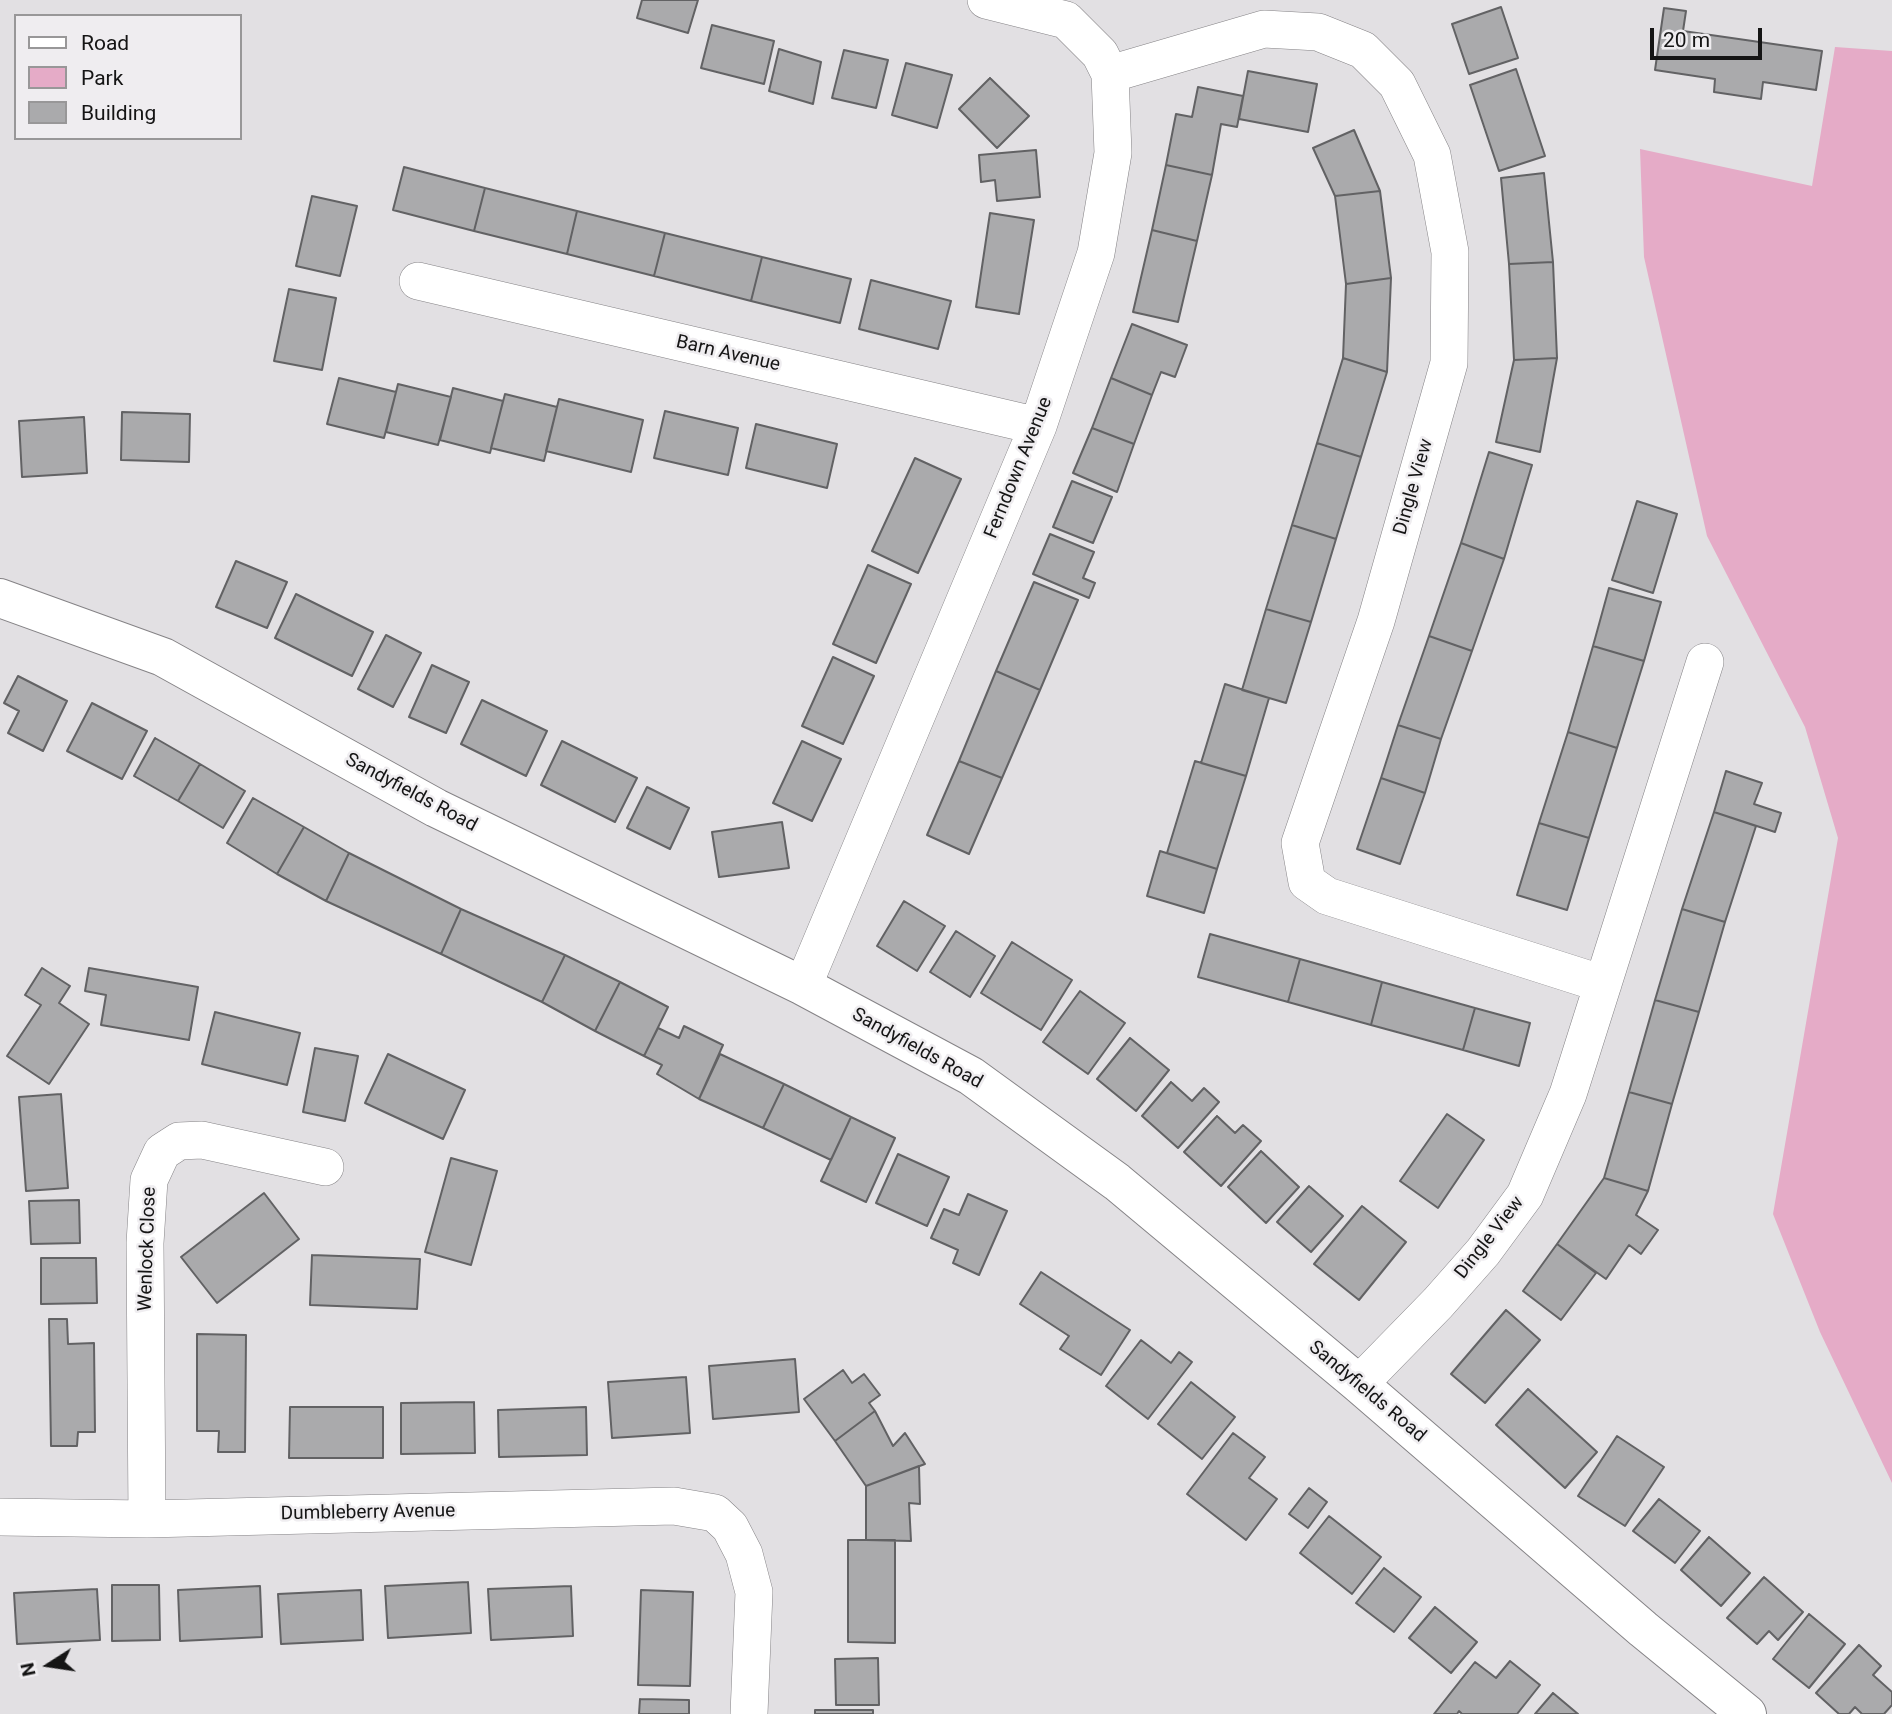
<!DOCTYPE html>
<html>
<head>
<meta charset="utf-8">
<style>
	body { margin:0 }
	#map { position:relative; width:1892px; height:1714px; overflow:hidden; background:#e2e0e3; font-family:Roboto,sans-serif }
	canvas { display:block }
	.legend { position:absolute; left:14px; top:14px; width:228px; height:126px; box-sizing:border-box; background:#efedf0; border:2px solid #989798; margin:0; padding:9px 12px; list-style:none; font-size:21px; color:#151515 }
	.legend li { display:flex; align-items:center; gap:14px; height:35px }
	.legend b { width:35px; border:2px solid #989798 }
	.north { position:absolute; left:14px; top:1630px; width:70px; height:70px; -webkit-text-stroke:5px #efedf0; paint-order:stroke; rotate:258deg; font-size:19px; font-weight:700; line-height:28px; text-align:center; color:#151515 }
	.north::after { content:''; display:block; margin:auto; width:24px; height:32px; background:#151515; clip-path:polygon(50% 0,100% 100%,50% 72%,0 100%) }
	.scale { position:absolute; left:1650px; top:28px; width:112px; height:32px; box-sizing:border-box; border:4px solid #151515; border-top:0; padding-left:9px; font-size:21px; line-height:24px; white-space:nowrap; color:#151515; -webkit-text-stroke:5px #efedf0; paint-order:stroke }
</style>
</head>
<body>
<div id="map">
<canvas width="1892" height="1714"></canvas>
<ul class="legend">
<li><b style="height:9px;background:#fff"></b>Road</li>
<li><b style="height:19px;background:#e5abc7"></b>Park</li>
<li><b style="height:19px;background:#aaaaac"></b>Building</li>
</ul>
<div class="north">N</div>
<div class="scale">20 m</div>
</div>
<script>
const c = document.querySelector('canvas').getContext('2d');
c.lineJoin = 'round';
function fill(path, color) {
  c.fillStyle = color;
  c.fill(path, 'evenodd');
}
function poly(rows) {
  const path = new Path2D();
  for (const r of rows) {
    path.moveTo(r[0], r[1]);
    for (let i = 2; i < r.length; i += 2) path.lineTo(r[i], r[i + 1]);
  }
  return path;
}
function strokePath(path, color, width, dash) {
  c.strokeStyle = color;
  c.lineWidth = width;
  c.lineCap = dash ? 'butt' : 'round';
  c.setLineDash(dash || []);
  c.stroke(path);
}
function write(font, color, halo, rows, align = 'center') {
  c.font = font + ' Roboto,sans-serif';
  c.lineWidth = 5;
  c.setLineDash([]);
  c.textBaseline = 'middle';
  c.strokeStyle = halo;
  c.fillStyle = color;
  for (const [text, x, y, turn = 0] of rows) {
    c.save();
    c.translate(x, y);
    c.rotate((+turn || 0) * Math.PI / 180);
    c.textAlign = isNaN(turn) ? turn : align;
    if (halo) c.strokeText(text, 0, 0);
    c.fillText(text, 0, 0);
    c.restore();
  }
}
fill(poly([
	[1835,47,1892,51,1892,1483,1820,1332,1773,1214,1838,838,1805,727,1707,536,1644,257,1640,149,1812,186]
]), '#e5abc7');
const building = poly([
	[642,0,698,0,688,33,637,18,642,0],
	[1501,7,1518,58,1469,74,1452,24,1501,7],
	[1664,8,1686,11,1683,31,1822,51,1816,90,1763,82,1761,99,1714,92,1715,79,1655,70,1664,8],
	[712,25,774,41,764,84,701,68,712,25],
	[779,49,821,62,813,104,769,91,779,49],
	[844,50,888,60,876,108,832,98,844,50],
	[906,63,952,75,937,128,892,115,906,63],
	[1516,69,1545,156,1499,171,1470,85,1516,69],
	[1248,71,1317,84,1308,132,1239,119,1248,71],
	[990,78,1029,116,997,148,959,109,990,78],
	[1198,87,1243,96,1237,127,1221,124,1212,175,1166,165,1176,114,1192,117,1198,87],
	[1354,130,1380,191,1335,196,1313,148,1354,130],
	[1036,150,1040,197,997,201,995,180,981,182,979,155,1036,150],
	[1166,165,1212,175,1197,241,1152,230,1166,165],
	[404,167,485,188,474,231,393,210,404,167],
	[1544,173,1553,262,1509,264,1501,178,1544,173],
	[485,188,577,211,567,254,474,231,485,188],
	[1380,191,1391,278,1346,284,1335,196,1380,191],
	[312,196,357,206,340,276,296,266,312,196],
	[577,211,665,233,654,276,567,254,577,211],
	[990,213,1034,220,1019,314,976,307,990,213],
	[1152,230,1197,241,1178,322,1133,312,1152,230],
	[665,233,762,257,751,301,654,276,665,233],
	[762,257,851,279,840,323,751,301,762,257],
	[1553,262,1557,358,1514,360,1509,264,1553,262],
	[1391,278,1387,372,1343,358,1346,284,1391,278],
	[871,280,951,301,938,349,859,329,871,280],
	[289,289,336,298,322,370,274,361,289,289],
	[1132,324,1187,345,1175,377,1161,372,1152,395,1111,378,1132,324],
	[1343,358,1387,372,1361,457,1317,443,1343,358],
	[1557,358,1540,452,1496,442,1514,360,1557,358],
	[339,378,396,392,384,438,327,424,339,378],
	[1111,378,1152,395,1134,444,1092,428,1111,378],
	[398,384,451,397,438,445,386,432,398,384],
	[453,388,503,401,490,453,440,440,453,388],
	[505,394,557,407,544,461,491,448,505,394],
	[559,399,643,420,631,472,546,451,559,399],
	[665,411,738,428,728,475,654,458,665,411],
	[122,412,190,414,189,462,121,460,122,412],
	[84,417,87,473,22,477,19,421,84,417],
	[756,424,837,444,827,488,746,468,756,424],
	[1092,428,1134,444,1117,492,1073,473,1092,428],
	[1317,443,1361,457,1336,539,1292,525,1317,443],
	[1489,452,1532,465,1504,559,1461,543,1489,452],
	[915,458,961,479,918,573,872,551,915,458],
	[1072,481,1112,497,1093,543,1053,527,1072,481],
	[1637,501,1677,514,1653,593,1612,580,1637,501],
	[1292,525,1336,539,1311,622,1266,609,1292,525],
	[1050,534,1094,552,1083,578,1095,583,1089,598,1033,574,1050,534],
	[1461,543,1504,559,1472,651,1429,636,1461,543],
	[236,561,287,582,267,628,216,607,236,561],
	[868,565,911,584,876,663,833,644,868,565],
	[1034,582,1078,600,1040,690,996,671,1034,582],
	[1609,588,1661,602,1644,661,1593,646,1609,588],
	[296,594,373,632,352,676,275,638,296,594],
	[1266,609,1311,622,1286,703,1242,690,1266,609],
	[386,635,421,653,393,707,358,689,386,635],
	[1429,636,1472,651,1441,739,1398,725,1429,636],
	[1593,646,1644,661,1617,748,1568,732,1593,646],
	[833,657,874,676,843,744,802,726,833,657],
	[432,665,469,682,446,733,409,717,432,665],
	[996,671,1040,690,1002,778,959,761,996,671],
	[18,676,67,701,43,751,8,733,19,711,4,703,18,676],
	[1225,684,1269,698,1246,776,1201,763,1225,684],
	[482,700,547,731,526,776,461,744,482,700],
	[92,703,147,731,122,779,67,751,92,703],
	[1398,725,1441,739,1425,793,1381,778,1398,725],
	[1568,732,1617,748,1589,838,1539,823,1568,732],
	[155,738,200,764,178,801,134,776,155,738],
	[562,741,637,778,615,822,541,785,562,741],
	[802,741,841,759,812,821,773,803,802,741],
	[959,761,1002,778,969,854,927,835,959,761],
	[1195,761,1246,776,1217,869,1167,853,1195,761],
	[200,764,245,791,223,828,178,801,200,764],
	[1726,771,1762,783,1754,804,1781,813,1775,832,1714,812,1726,771],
	[1381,778,1425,793,1400,864,1357,849,1381,778],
	[647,787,689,808,670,849,627,828,647,787],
	[253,798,304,827,277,874,227,843,253,798],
	[1714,812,1756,826,1725,922,1682,909,1714,812],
	[782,822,789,868,719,877,712,832,782,822],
	[1539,823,1589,838,1567,910,1517,895,1539,823],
	[304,827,349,853,326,901,277,874,304,827],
	[1160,851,1217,869,1204,913,1147,896,1160,851],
	[349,853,461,909,441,954,326,901,349,853],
	[904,901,945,926,917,971,877,946,904,901],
	[461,909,565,955,542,1002,441,954,461,909],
	[1682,909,1725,922,1699,1012,1655,1000,1682,909],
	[956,931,995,956,970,997,930,972,956,931],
	[1210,934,1300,959,1288,1002,1198,977,1210,934],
	[1012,942,1072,980,1041,1030,981,993,1012,942],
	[565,955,620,982,595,1031,542,1002,565,955],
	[1300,959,1382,982,1371,1025,1288,1002,1300,959],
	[42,968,70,986,59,1003,89,1024,49,1084,7,1056,41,1005,25,995,42,968],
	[89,968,198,987,189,1040,101,1025,106,995,85,991,89,968],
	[620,982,668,1007,644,1056,595,1031,620,982],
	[1382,982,1475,1008,1463,1050,1371,1025,1382,982],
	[1080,991,1125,1023,1088,1074,1043,1042,1080,991],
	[1655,1000,1699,1012,1672,1104,1629,1092,1655,1000],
	[1475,1008,1530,1023,1519,1066,1463,1050,1475,1008],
	[215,1012,300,1033,287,1085,202,1064,215,1012],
	[684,1026,723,1045,699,1099,657,1074,662,1065,644,1056,658,1028,679,1038,684,1026],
	[1130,1038,1169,1070,1136,1111,1097,1079,1130,1038],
	[315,1048,358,1056,345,1121,303,1112,315,1048],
	[388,1054,465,1090,443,1139,365,1103,388,1054],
	[720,1054,784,1084,763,1128,699,1099,720,1054],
	[1171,1082,1192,1101,1204,1088,1219,1102,1178,1148,1142,1116,1171,1082],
	[784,1084,851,1117,831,1160,763,1128,784,1084],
	[1629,1092,1672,1104,1648,1191,1604,1178,1629,1092],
	[61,1094,68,1188,26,1191,19,1097,61,1094],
	[1447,1114,1484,1140,1438,1208,1400,1181,1447,1114],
	[1217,1116,1235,1133,1243,1125,1261,1141,1221,1186,1184,1152,1217,1116],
	[851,1117,895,1138,866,1202,821,1181,851,1117],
	[1261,1151,1299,1187,1266,1223,1228,1187,1261,1151],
	[898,1154,949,1177,927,1226,876,1203,898,1154],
	[451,1158,497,1171,471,1265,425,1252,451,1158],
	[1604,1178,1648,1191,1636,1215,1658,1230,1641,1254,1629,1245,1606,1279,1557,1244,1604,1178],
	[1309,1186,1343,1216,1311,1252,1277,1222,1309,1186],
	[264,1193,299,1239,217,1303,181,1257,264,1193],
	[968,1194,1007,1211,979,1275,953,1263,958,1250,931,1238,944,1209,959,1215,968,1194],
	[79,1200,80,1243,31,1244,29,1201,79,1200],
	[1362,1206,1406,1242,1359,1300,1314,1264,1362,1206],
	[1557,1244,1596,1273,1561,1320,1523,1291,1557,1244],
	[312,1255,420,1259,417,1309,310,1305,312,1255],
	[41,1258,96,1258,97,1303,41,1304,41,1258],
	[1041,1272,1130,1330,1101,1375,1060,1349,1069,1336,1020,1304,1041,1272],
	[1506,1310,1540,1340,1485,1403,1451,1374,1506,1310],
	[49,1319,67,1319,68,1344,94,1343,95,1432,78,1432,77,1446,51,1446,49,1319],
	[197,1334,246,1335,245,1452,218,1452,219,1431,197,1431,197,1334],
	[1141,1340,1171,1363,1179,1352,1192,1362,1148,1419,1106,1386,1141,1340],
	[795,1359,799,1412,713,1419,709,1366,795,1359],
	[843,1370,852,1383,864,1374,880,1395,869,1403,875,1411,835,1441,804,1399,843,1370],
	[686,1377,690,1433,612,1438,608,1382,686,1377],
	[1191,1382,1235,1417,1202,1459,1158,1424,1191,1382],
	[1528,1389,1597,1452,1565,1488,1496,1425,1528,1389],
	[474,1402,475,1453,401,1454,401,1403,474,1402],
	[290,1407,383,1407,383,1458,289,1458,290,1407],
	[586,1407,587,1455,499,1457,498,1410,586,1407],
	[875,1411,893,1446,905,1433,925,1464,866,1486,835,1441,875,1411],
	[1233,1433,1265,1457,1249,1478,1277,1499,1246,1540,1187,1494,1233,1433],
	[1617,1436,1664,1467,1625,1526,1578,1496,1617,1436],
	[919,1466,920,1504,909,1503,911,1541,866,1540,866,1486,919,1466],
	[1309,1488,1327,1502,1308,1528,1289,1514,1309,1488],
	[1659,1499,1700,1531,1675,1563,1633,1531,1659,1499],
	[1329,1516,1381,1557,1352,1594,1300,1553,1329,1516],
	[1709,1537,1750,1573,1721,1606,1681,1570,1709,1537],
	[848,1540,895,1540,895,1643,848,1642,848,1540],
	[1384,1568,1421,1597,1394,1632,1356,1603,1384,1568],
	[1764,1577,1803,1612,1778,1640,1769,1631,1757,1644,1727,1618,1764,1577],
	[468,1582,471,1633,388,1638,385,1586,468,1582],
	[112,1585,159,1585,160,1640,112,1641,112,1585],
	[260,1586,262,1637,180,1641,178,1590,260,1586],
	[571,1586,573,1636,491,1640,488,1589,571,1586],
	[97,1589,100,1640,17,1644,14,1593,97,1589],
	[361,1590,363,1640,281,1644,278,1594,361,1590],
	[641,1590,693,1592,690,1686,638,1685,641,1590],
	[1435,1607,1477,1642,1451,1673,1409,1638,1435,1607],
	[1809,1614,1845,1644,1809,1688,1773,1659,1809,1614],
	[1859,1645,1881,1666,1873,1675,1892,1692,1892,1705,1884,1714,1862,1714,1855,1707,1849,1714,1839,1714,1816,1693,1859,1645],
	[878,1658,879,1705,836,1705,835,1659,878,1658],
	[1510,1661,1540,1685,1517,1714,1462,1714,1459,1711,1457,1714,1434,1714,1475,1662,1496,1678,1510,1661],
	[1553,1693,1578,1714,1535,1714,1553,1693],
	[640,1699,689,1700,689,1714,639,1714,640,1699],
	[815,1710,873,1710,873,1714,815,1714,815,1710]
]);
fill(building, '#aaaaac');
strokePath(building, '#626264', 2);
const street = poly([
	[1110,74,1264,29,1318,32,1363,50,1397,84,1432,155,1450,252,1449,363,1376,621,1300,843,1307,882,1327,896,1603,984],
	[418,281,1038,426],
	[803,986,1038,426,1096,253,1113,153,1110,74,1100,54,1066,20,986,0],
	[1359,1384,1438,1303,1483,1252,1525,1195,1568,1094,1705,662],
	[0,1517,147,1519,674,1506,715,1513,730,1527,744,1554,754,1592,749,1714],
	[147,1519,145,1243,149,1180,162,1152,179,1141,202,1140,325,1167]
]);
const secondary = poly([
	[0,598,163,657,436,808,803,986,971,1076,1117,1182,1359,1384,1643,1629,1747,1714]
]);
strokePath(street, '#858386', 38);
strokePath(secondary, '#858386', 40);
strokePath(street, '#fff', 37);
strokePath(secondary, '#fff', 38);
write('19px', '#151515', '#efedf0', [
	["Barn Avenue",728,354,13],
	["Ferndown Avenue",1019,468,-68],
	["Dingle View",1414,487,-74],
	["Sandyfields Road",411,793,28],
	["Sandyfields Road",917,1049,29],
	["Dingle View",1490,1238,-52],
	["Wenlock Close",148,1249,-88],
	["Sandyfields Road",1367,1392,40],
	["Dumbleberry Avenue",368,1513,-1]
]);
</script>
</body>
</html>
